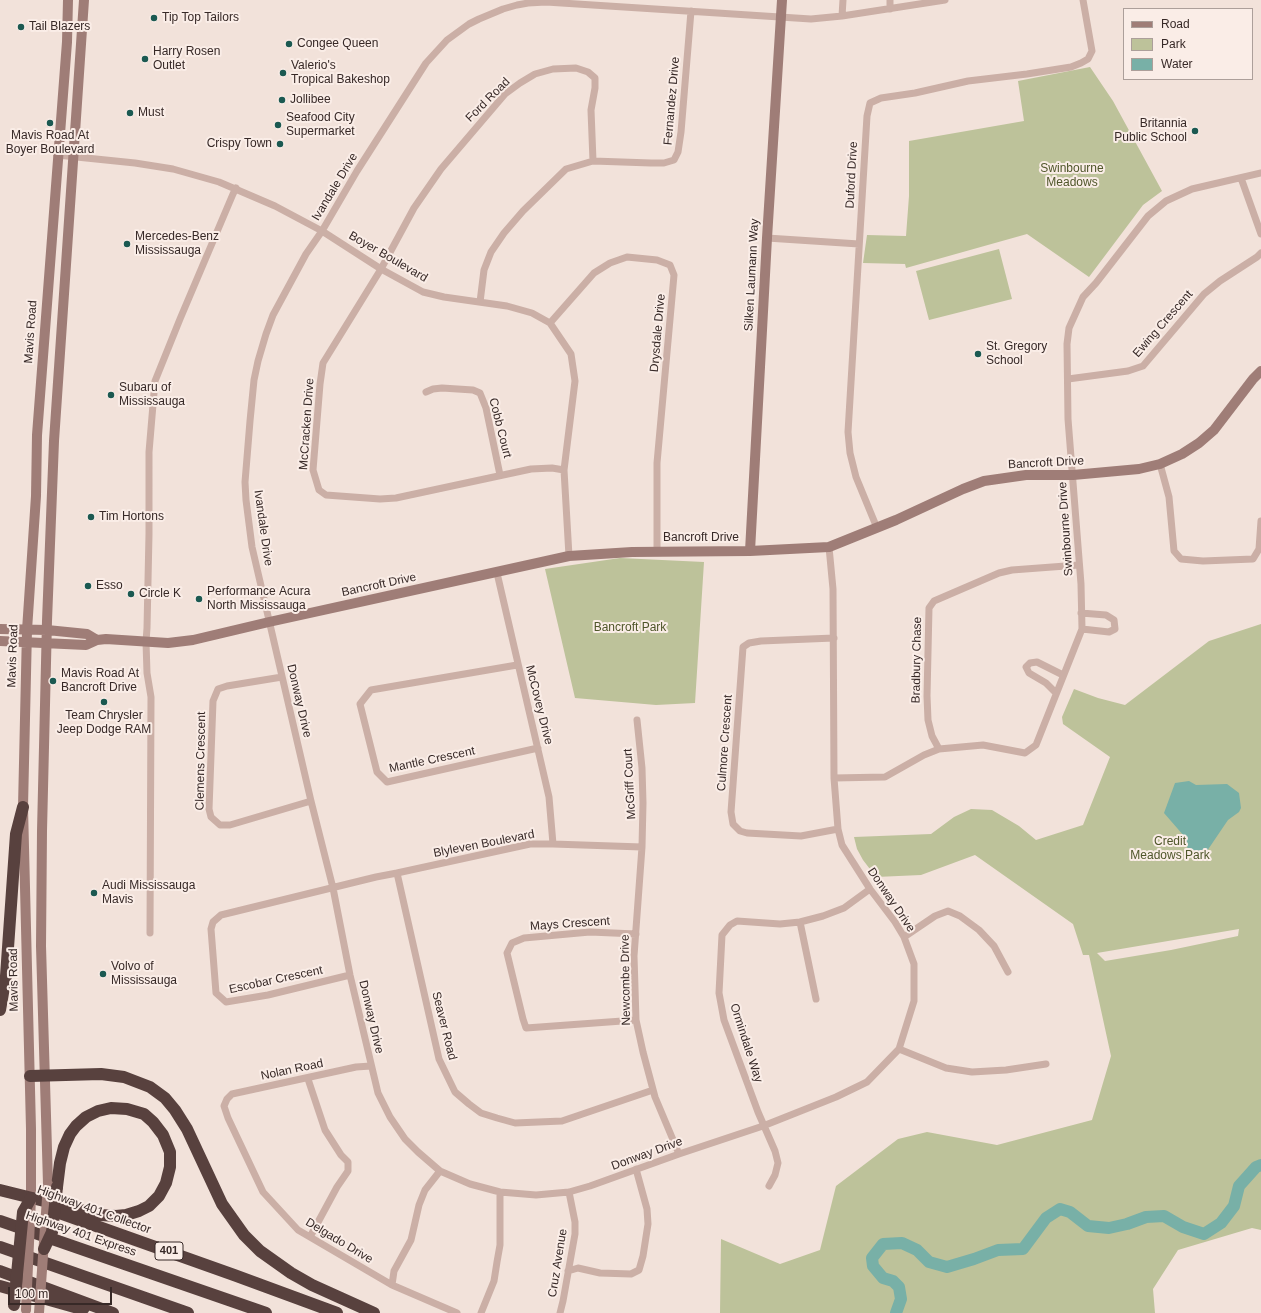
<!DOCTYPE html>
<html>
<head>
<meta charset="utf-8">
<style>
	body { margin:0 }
	#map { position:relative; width:1261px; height:1313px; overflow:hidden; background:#f2e2da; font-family:Helvetica,sans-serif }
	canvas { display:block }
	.legend { position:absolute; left:1123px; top:8px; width:130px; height:72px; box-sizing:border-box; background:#faede7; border:1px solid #ac9f9a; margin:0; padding:5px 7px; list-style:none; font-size:12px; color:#372927 }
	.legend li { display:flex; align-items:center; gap:8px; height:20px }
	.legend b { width:20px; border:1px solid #ac9f9a }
	.scale { position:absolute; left:8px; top:1287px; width:104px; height:18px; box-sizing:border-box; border:2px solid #372927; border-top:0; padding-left:5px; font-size:12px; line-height:14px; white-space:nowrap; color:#372927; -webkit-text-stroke:3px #faede7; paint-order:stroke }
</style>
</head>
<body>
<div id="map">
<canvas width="1261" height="1313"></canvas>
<ul class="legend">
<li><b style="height:5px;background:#9f7d77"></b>Road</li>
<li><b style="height:11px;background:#bdc29a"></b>Park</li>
<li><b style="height:11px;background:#78b0a7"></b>Water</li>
</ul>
<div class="scale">100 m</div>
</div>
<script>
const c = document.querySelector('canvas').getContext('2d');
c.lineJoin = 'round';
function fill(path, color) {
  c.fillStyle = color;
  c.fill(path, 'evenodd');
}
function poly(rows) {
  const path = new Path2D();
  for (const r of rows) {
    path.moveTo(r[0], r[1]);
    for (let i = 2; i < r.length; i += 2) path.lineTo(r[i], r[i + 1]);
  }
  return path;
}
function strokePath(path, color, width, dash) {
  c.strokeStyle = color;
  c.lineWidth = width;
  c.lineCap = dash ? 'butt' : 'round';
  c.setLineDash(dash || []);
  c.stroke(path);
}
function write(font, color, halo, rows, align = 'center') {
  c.font = font + ' Helvetica,sans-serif';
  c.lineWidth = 4;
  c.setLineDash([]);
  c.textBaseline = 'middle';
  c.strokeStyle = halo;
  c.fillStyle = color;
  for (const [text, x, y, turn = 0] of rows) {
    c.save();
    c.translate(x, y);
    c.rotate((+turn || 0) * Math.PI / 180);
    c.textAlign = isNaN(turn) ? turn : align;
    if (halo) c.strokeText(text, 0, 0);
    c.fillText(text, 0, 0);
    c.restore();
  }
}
fill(poly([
	[1090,67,1113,101,1162,191,1143,205,1089,277,1027,234,906,268,905,264,863,263,867,235,906,236,909,196,909,141,1024,121,1018,81],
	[999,249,1012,299,929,320,916,271],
	[620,558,704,562,695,703,656,705,575,698,545,569],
	[1261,624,1261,1230,1252,1228,1178,1250,1153,1289,1155,1313,720,1313,721,1239,780,1264,820,1250,836,1186,898,1139,927,1132,997,1145,1092,1120,1111,1056,1089,955,1083,955,1073,924,975,855,921,875,876,877,863,860,857,849,854,837,931,834,954,817,971,809,992,810,1019,826,1036,840,1083,825,1110,757,1063,724,1062,717,1074,689,1098,698,1125,705,1209,641],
	[1239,929,1238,936,1171,950,1105,961,1097,953]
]), '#bdc29a');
fill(poly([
	[1189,781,1196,785,1227,784,1239,793,1241,808,1239,812,1228,820,1207,851,1193,855,1187,847,1184,836,1164,813,1175,783]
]), '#78b0a7');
strokePath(poly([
	[896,1313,901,1299,899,1287,893,1281,883,1278,873,1266,872,1258,883,1244,902,1243,917,1250,929,1262,947,1267,974,1259,998,1250,1023,1249,1046,1218,1060,1209,1070,1212,1088,1226,1109,1228,1127,1224,1146,1217,1164,1216,1183,1227,1204,1234,1221,1223,1234,1206,1239,1186,1256,1167,1261,1165]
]), '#78b0a7', 12);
strokePath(poly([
	[890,0,890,9],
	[842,16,843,0],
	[57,155,135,163,173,169,219,182,275,206,322,231,381,269,423,292,444,297,507,306,532,313,550,323,571,354,575,381,564,470,569,556],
	[1241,178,1261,234],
	[767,238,859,244],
	[480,302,484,270,491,252,504,233,523,211,566,169,593,161,651,163,664,163,674,160,678,152,681,132,691,11],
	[550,323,594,273,610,263,627,257,657,260,670,265,674,275,657,463,657,551],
	[1068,379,1128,371,1143,366,1204,294,1220,281,1257,257,1261,253],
	[426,392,433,389,442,388,473,390,480,393,486,408,500,475],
	[1160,464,1169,497,1174,551,1181,559,1203,561,1253,559,1259,549,1261,521],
	[564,470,552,468,531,469,396,498,380,499,326,495,319,490,313,470,320,384,323,363,381,269,414,208,441,169,505,94,520,83,535,74,553,69,576,68,588,72,595,78,595,88,591,110,593,161],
	[877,528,856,477,850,453,848,432,867,116,870,103,881,98,915,93,968,81,1027,74,1071,67,1081,63,1088,59,1092,51,1083,0],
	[829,547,833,589,834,778,838,829,842,845,870,889,895,922,904,937,914,964,914,1001,899,1049,867,1082,836,1097,763,1126,679,1154,590,1186,569,1192,536,1195,500,1192,470,1184,440,1171,418,1152,405,1139,390,1117,378,1093,350,975,333,888,311,801,252,547,246,500,245,482,250,421,254,380,258,361,266,334,273,315,306,254,322,231,357,171,426,63,447,40,469,24,479,19,503,9,517,5,528,3,546,2,811,19,842,16,945,0],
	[497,573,549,797,553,844],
	[1081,613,1106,615,1114,620,1115,629,1109,632,1082,629],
	[834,638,761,641,749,643,743,647,731,812,733,824,740,831,747,833,801,836,838,829],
	[517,665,371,690,360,704,377,772,387,782,538,748],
	[282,677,227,686,218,689,213,701,209,809,211,817,220,825,230,825,311,801],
	[1056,693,1046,683,1029,673,1026,667,1030,663,1037,662,1063,675],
	[637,720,642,768,643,803,642,847,634,956,636,1020,643,1052,655,1097,679,1154],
	[939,749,932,736,928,720,927,696,929,608,934,601,999,573,1012,570,1079,565],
	[834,778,885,777,924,755,939,749,983,745,1025,753,1036,745,1082,629,1081,584,1068,419,1067,344,1069,328,1083,297,1096,283,1148,216,1166,201,1192,189,1261,173],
	[397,873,439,1059,455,1092,469,1104,481,1113,497,1118,515,1123,562,1121,653,1090],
	[800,922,816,999],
	[150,933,151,697,147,673,146,642,147,628,149,534,149,452,155,381,180,319,233,194,236,188],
	[636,934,590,932,524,938,512,943,507,953,523,1019,526,1028,636,1020],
	[904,937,935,916,948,911,960,916,979,930,994,946,1008,972],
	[350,975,268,995,226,1002,216,993,211,929,213,922,221,915,376,877,397,873,530,844,553,844,642,847],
	[899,1049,946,1068,972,1072,1006,1070,1046,1064],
	[371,1066,356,1067,232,1094,227,1099,224,1106,228,1118,263,1192,298,1230,392,1285,457,1313],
	[308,1079,325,1130,341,1155,348,1162,348,1171,337,1187,310,1237],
	[769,1186,775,1175,778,1163,775,1151,758,1112,724,1020,719,993,722,935,730,925,737,921,780,924,800,922,823,916,844,908,870,889],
	[568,1271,578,1268,600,1273,631,1274,639,1270,643,1256,648,1224,647,1209,636,1169],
	[392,1285,394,1271,411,1240,419,1205,425,1190,440,1171],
	[481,1313,494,1281,497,1262,500,1245,500,1192],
	[560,1313,563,1301,575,1234,575,1222,569,1192]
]), '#cbafa6', 7);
strokePath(poly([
	[750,551,767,238,782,0],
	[0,629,47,630,87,634,97,640],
	[0,641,86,645,97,640,106,639,168,643,193,640,269,622,569,556,632,552,750,551,829,547,896,520,963,489,984,481,1026,475,1073,475,1139,469,1160,464,1182,454,1199,443,1214,430,1253,379,1261,371],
	[48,1184,41,946,42,831,47,621,54,441,84,0],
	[31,1198,31,1129,23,807,27,630,36,496,37,435,67,42,68,0]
]), '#9f7d77', 10);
strokePath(poly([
	[0,1010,6,976,16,834,23,807],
	[30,1076,101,1074,124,1077,150,1087,165,1098,175,1110,187,1129,222,1204,244,1235,260,1251,291,1273,312,1285,374,1313],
	[0,1190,101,1215,116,1216,126,1215,139,1211,149,1206,159,1196,166,1183,170,1167,170,1152,163,1135,153,1122,144,1114,127,1109,111,1108,98,1111,86,1117,76,1126,70,1134,64,1147,60,1163,57,1187],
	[54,1211,234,1275,337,1313],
	[0,1221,266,1313],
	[0,1247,188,1313],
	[0,1271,113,1313],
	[0,1286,78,1308,84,1308]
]), '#58413e', 12);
strokePath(poly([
	[26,1310,31,1198],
	[39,1313,48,1184]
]), '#9f7d77', 10);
strokePath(poly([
	[44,1249,52,1232,57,1187],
	[14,1305,23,1212,31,1198]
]), '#58413e', 12);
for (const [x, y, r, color] of [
	[154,18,4,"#1b5951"],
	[21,27,4,"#1b5951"],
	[289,44,4,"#1b5951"],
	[145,59,4,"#1b5951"],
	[283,73,4,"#1b5951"],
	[282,100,4,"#1b5951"],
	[130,113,4,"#1b5951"],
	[50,123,4,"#1b5951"],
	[278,125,4,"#1b5951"],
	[1195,131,4,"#1b5951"],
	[280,144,4,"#1b5951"],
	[127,244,4,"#1b5951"],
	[978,354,4,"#1b5951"],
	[111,395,4,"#1b5951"],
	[91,517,4,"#1b5951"],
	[88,586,4,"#1b5951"],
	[131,594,4,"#1b5951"],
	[199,599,4,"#1b5951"],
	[53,681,4,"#1b5951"],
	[104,702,4,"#1b5951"],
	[94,893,4,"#1b5951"],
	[103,974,4,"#1b5951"]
]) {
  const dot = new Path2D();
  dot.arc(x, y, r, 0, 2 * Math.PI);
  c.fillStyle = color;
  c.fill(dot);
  strokePath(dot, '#faede7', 1.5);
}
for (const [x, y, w] of [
	[169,1251,28]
]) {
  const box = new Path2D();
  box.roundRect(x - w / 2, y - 9, w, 18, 3);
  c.fillStyle = '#faede7';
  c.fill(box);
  strokePath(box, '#372927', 1);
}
write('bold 11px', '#372927', null, [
	["401",169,1251]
]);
write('12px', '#372927', '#faede7', [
	["Tip Top Tailors",162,18],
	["Tail Blazers",29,27],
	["Congee Queen",297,44],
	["Harry Rosen",153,52],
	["Outlet",153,66],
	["Valerio's",291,66],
	["Tropical Bakeshop",291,80],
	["Jollibee",290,100],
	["Must",138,113],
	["Seafood City",286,118],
	["Supermarket",286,132],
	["Britannia",1187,124,"right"],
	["Public School",1187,138,"right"],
	["Mavis Road At",50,136,"center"],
	["Boyer Boulevard",50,150,"center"],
	["Crispy Town",272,144,"right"],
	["Mercedes-Benz",135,237],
	["Mississauga",135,251],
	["St. Gregory",986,347],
	["School",986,361],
	["Subaru of",119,388],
	["Mississauga",119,402],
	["Tim Hortons",99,517],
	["Esso",96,586],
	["Performance Acura",207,592],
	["North Mississauga",207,606],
	["Circle K",139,594],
	["Mavis Road At",61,674],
	["Bancroft Drive",61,688],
	["Team Chrysler",104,716,"center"],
	["Jeep Dodge RAM",104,730,"center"],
	["Audi Mississauga",102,886],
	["Mavis",102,900],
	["Volvo of",111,967],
	["Mississauga",111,981]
], 'left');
write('12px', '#372927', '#faede7', [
	["Ford Road",488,100,-45],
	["Fernandez Drive",672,101,-85],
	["Duford Drive",852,175,-87],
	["Ivandale Drive",335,187,-59],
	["Boyer Boulevard",388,257,30],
	["Silken Laumann Way",752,275,-87],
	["Ewing Crescent",1163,324,-49],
	["Mavis Road",31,332,-86],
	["Drysdale Drive",658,333,-85],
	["McCracken Drive",307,424,-86],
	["Cobb Court",500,428,76],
	["Bancroft Drive",1046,463,-3],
	["Ivandale Drive",263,528,82],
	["Swinbourne Drive",1066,529,-94],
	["Bancroft Drive",701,538],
	["Bancroft Drive",379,585,-12],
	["Mavis Road",13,656,-88],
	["Bradbury Chase",917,660,-89],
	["Donway Drive",299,701,77],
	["McCovey Drive",539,705,76],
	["Culmore Crescent",725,743,-86],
	["Mantle Crescent",432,760,-12],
	["Clemens Crescent",201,761,-89],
	["McGriff Court",630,784,-93],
	["Blyleven Boulevard",484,844,-11],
	["Donway Drive",891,900,56],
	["Mays Crescent",570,924,-4],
	["Mavis Road",14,980,-91],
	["Escobar Crescent",276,980,-12],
	["Newcombe Drive",626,980,-91],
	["Donway Drive",371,1017,77],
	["Seaver Road",444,1026,76],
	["Ormindale Way",746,1043,72],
	["Nolan Road",292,1070,-12],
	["Donway Drive",647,1154,-20],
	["Highway 401 Collector",94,1210,20],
	["Highway 401 Express",81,1234,19],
	["Delgado Drive",339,1241,31],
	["Cruz Avenue",558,1263,-81]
]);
write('12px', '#4f562a', '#faede7', [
	["Swinbourne",1072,169],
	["Meadows",1072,183],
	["Bancroft Park",630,628],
	["Credit",1170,842],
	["Meadows Park",1170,856]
]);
</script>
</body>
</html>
